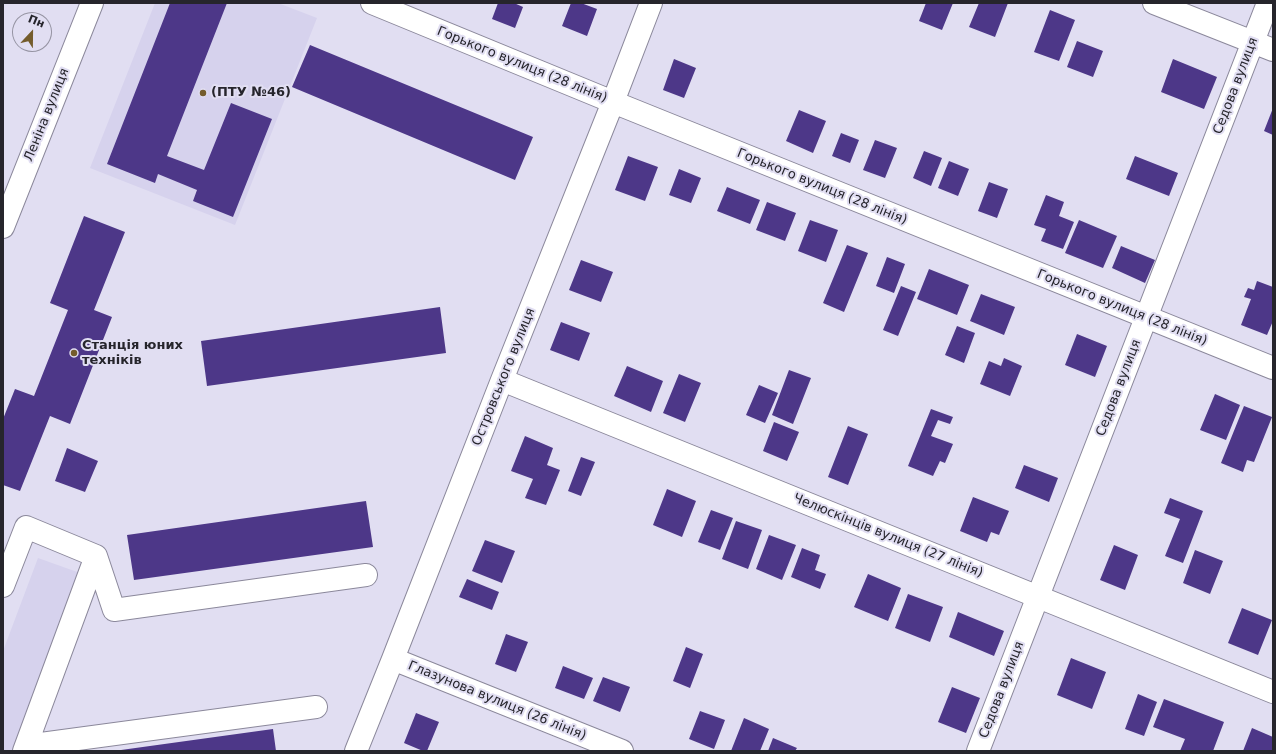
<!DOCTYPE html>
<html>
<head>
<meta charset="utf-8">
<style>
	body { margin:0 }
	#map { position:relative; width:1276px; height:754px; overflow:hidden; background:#e1def2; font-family:"DejaVu Sans",sans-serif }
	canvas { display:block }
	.frame { position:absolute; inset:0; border:4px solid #26252c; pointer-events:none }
	.north { position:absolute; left:12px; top:12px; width:40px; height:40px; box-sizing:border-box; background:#e1def2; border:1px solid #9694a3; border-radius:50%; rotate:22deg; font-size:11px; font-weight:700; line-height:16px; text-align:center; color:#26252c }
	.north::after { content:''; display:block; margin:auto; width:14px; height:18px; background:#745c2c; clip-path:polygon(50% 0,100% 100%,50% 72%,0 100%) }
</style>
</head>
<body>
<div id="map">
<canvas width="1276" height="754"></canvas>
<div class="frame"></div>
<div class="north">Пн</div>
</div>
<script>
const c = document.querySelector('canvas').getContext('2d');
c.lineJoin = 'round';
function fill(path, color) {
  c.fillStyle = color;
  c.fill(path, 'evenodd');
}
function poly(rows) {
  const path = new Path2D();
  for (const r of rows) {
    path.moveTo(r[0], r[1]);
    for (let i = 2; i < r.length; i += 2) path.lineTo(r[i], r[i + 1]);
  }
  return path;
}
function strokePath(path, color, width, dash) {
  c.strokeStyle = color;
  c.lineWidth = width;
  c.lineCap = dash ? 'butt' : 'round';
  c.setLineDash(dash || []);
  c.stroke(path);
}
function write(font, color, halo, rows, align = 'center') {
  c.font = font + ' "DejaVu Sans",sans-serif';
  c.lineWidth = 4;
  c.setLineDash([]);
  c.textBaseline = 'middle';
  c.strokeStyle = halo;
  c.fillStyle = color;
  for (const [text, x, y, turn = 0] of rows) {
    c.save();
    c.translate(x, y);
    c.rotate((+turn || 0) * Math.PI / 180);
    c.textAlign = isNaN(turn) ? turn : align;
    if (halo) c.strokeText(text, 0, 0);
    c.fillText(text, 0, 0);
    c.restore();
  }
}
fill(poly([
	[155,3,278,3,317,18,235,225,90,168],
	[38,558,80,573,14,751,3,751,3,651]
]), '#d6d2ed');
fill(poly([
	[170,3,227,3,167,156,204,170,231,103,272,119,233,217,193,201,197,190,158,174,155,183,107,164],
	[498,3,514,3,523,7,515,28,492,19],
	[571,3,581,3,597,9,587,36,562,26],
	[926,3,953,3,942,30,919,21],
	[979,3,1008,3,995,37,969,27],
	[1050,10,1075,20,1059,61,1034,52],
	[1077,41,1103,51,1093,77,1067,67],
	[310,45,533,137,515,180,292,87],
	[674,59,696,68,684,98,663,90],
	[1173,59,1217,77,1204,109,1161,92],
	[1273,108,1273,135,1264,131],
	[799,110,826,121,813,153,786,141],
	[841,133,859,140,850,163,832,156],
	[875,140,897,148,885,178,863,170],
	[924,151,942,158,931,186,913,178],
	[628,156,658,167,645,201,615,190],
	[1135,156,1178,173,1169,196,1126,179],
	[949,161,969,169,958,196,938,188],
	[679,169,701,178,691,203,669,195],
	[989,182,1008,189,997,218,978,211],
	[727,187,760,200,750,224,717,211],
	[1046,195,1064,202,1059,216,1074,222,1063,249,1041,241,1046,229,1034,225],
	[767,202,796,213,785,241,756,230],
	[84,216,125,232,94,310,112,317,70,424,50,416,20,491,3,485,3,419,15,389,34,396,68,310,50,303],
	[810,220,838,230,826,262,798,251],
	[1079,220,1117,236,1103,268,1065,253],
	[847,245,868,253,844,312,823,303],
	[1121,246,1155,260,1145,283,1112,268],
	[887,257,905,264,894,293,876,286],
	[581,260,613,272,601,302,569,290],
	[929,269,969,285,957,315,917,299],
	[1257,281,1273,287,1273,321,1267,335,1241,325,1251,299,1244,297,1248,288,1254,290],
	[901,286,916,292,898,336,883,330],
	[981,294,1015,307,1004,335,970,321],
	[440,307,446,353,207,386,201,341],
	[561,322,590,333,579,361,550,350],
	[957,326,975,333,964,363,945,355],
	[1077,334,1107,346,1095,377,1065,365],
	[1004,358,1022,366,1010,396,980,384,989,361,1001,366],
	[627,366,663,381,651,412,614,396],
	[789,370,811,378,793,424,772,415],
	[679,374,701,383,685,422,663,413],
	[759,385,778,393,765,423,746,415],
	[1215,394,1240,405,1226,440,1200,430],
	[1244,406,1272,417,1254,462,1247,460,1243,472,1221,463],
	[931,409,953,417,950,424,938,420,931,436,953,444,945,463,940,461,933,476,908,466],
	[774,422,799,432,787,461,763,451],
	[848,426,868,434,848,485,828,477],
	[525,436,553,448,547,465,560,470,546,505,525,498,533,479,511,471],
	[67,448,98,461,85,492,55,481],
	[581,457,595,462,581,496,568,491],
	[1024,465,1058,478,1049,502,1015,488],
	[667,489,696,501,682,537,653,525],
	[973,497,1009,511,999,535,991,532,987,542,960,531],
	[1170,498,1203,511,1183,563,1165,556,1180,519,1164,513],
	[366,501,373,547,134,580,127,535],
	[711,510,733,518,720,550,698,542],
	[736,521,762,530,748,569,722,559],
	[769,535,796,545,782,580,756,569],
	[485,540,515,551,502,583,472,571],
	[1114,545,1138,555,1125,590,1100,580],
	[802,548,820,555,815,570,826,574,820,589,791,577],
	[1195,550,1223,561,1210,594,1183,583],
	[868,574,901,588,888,621,854,607],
	[467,579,499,592,492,610,459,597],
	[908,594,943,607,930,642,895,628],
	[1242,608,1272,620,1258,655,1228,643],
	[958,612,1004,631,994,656,949,637],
	[506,634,528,642,516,672,495,664],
	[686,647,703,654,690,688,673,681],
	[1071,658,1106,672,1092,709,1057,695],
	[563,666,593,678,584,699,555,688],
	[603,677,630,687,620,712,593,701],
	[952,687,980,698,966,733,938,722],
	[1138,694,1157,702,1144,736,1125,729],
	[1164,699,1224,722,1213,751,1180,751,1185,739,1153,727],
	[700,711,725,720,714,749,689,739],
	[416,713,439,722,427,751,423,751,404,743],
	[744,718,769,729,760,751,731,751],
	[1252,728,1273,737,1273,751,1243,751],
	[273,729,276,751,121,751,121,750],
	[773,738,797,748,795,751,768,751]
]), '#4d3788');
const minor = poly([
	[372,3,613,102,1273,368],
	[1154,3,1273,50],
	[502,380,1273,692],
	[3,586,26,527,96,556,114,610,366,575],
	[393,659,622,751],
	[26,746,316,707],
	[24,751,96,556],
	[356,751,393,659,502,380,613,102,651,3],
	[978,751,1268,3]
]);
const major = poly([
	[3,227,92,3]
]);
strokePath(minor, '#8b889b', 24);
strokePath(major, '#8b889b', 24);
strokePath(minor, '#fff', 22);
strokePath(major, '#fff', 22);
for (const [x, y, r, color] of [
	[203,93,4,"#745c2c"],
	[74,353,4,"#745c2c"]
]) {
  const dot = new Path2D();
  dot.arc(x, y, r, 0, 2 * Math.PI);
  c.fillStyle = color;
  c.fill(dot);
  strokePath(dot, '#e1def2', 1.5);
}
write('13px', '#26252c', '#e1def2', [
	["Горького вулиця (28 лiнiя)",522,65,22],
	["Седова вулиця",1236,86,-69],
	["Леніна вулиця",47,115,-68],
	["Горького вулиця (28 лiнiя)",822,187,22],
	["Горького вулиця (28 лiнiя)",1122,308,22],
	["Островського вулиця",504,377,-68],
	["Седова вулиця",1119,388,-69],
	["Челюскінців вулиця (27 лiнiя)",888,536,22],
	["Седова вулиця",1002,690,-69],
	["Глазунова вулиця (26 лiнiя)",497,701,22]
]);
write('bold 13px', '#26252c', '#e1def2', [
	["(ПТУ №46)",211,93],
	["Станція юних",82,346],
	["техніків",82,361]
], 'left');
</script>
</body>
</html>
